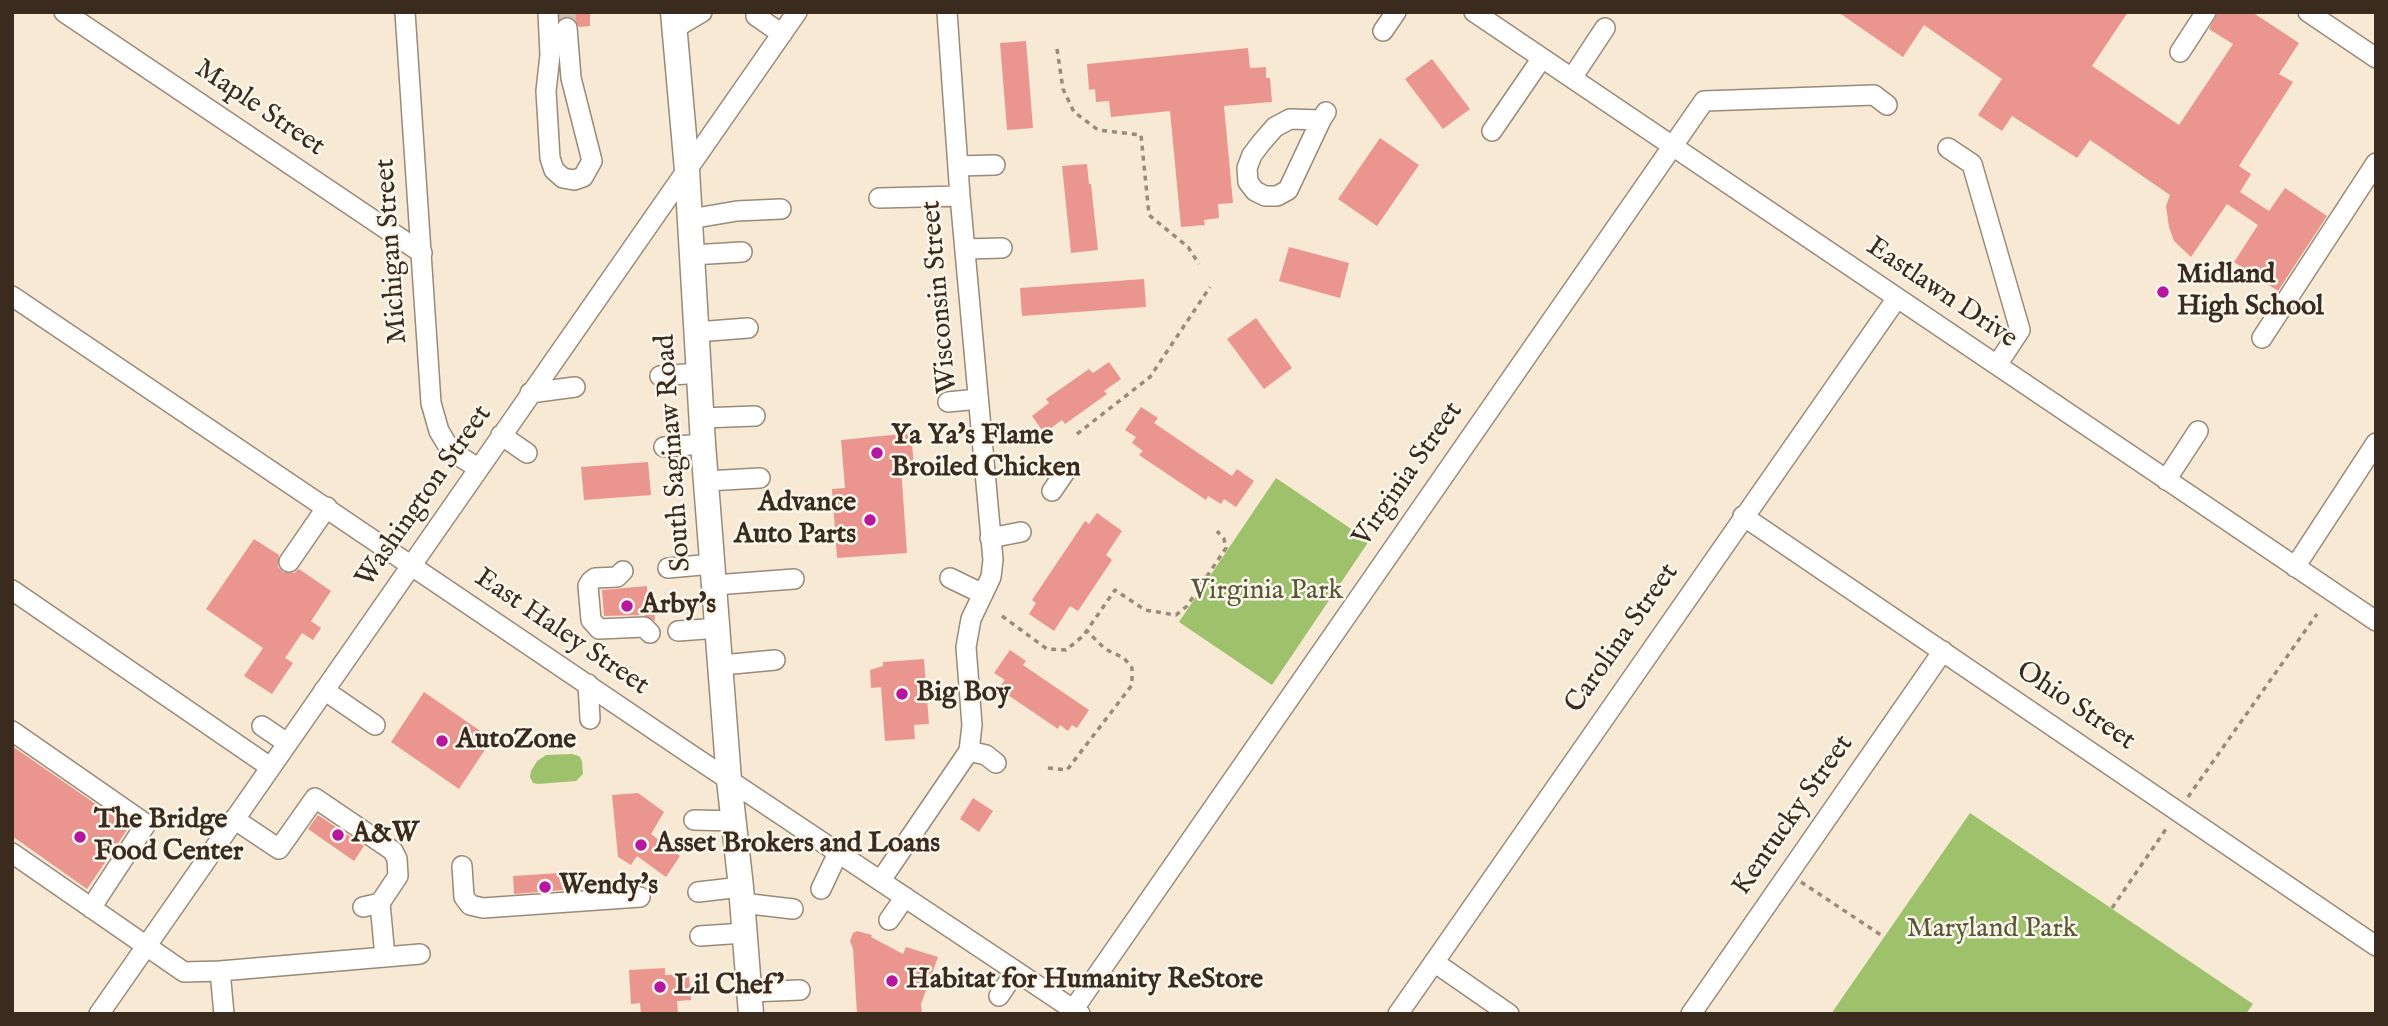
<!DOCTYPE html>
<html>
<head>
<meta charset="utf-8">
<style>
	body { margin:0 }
	#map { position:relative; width:2388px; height:1026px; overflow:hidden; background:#f7e9d4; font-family:"IM FELL English",serif }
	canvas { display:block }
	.frame { position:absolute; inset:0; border:14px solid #3b2a1e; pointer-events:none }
</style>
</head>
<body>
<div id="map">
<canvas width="2388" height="1026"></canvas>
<div class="frame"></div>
</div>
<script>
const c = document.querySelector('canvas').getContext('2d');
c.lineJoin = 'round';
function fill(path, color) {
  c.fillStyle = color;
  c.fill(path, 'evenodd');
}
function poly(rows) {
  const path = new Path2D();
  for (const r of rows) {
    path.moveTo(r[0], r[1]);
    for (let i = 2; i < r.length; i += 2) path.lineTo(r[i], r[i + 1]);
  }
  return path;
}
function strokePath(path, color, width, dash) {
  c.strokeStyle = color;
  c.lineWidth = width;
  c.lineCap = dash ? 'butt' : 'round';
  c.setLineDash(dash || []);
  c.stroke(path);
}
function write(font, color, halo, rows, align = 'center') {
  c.font = font + ' "IM FELL English",serif';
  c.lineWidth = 5;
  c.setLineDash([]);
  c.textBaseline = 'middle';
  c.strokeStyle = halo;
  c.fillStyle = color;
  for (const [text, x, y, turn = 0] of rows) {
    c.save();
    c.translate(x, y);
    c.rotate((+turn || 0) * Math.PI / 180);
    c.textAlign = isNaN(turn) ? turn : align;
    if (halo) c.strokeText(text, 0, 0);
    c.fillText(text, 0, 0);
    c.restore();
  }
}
fill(poly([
	[1276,478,1369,541,1272,685,1179,622],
	[572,754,579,756,582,761,583,774,576,781,538,784,533,783,530,777,531,771,537,761,546,755],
	[1970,813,2253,1004,2246,1014,1831,1014]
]), '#9ec26c');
fill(poly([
	[560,12,590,12,590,26,579,27,573,17,567,16,561,18],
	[1838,12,2128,12,2092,66,2179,125,2233,44,2209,29,2218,12,2252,12,2299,43,2279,74,2293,82,2239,166,2251,174,2240,192,2269,211,2285,188,2327,216,2278,291,2234,262,2258,225,2227,204,2191,257,2174,241,2169,227,2166,206,2170,195,2090,140,2077,158,2012,116,2002,131,1978,115,2002,79,1924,25,1903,57],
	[1026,41,1033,128,1007,130,1000,43],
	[1248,48,1250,68,1266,67,1266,78,1270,78,1272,102,1224,106,1233,203,1218,204,1219,218,1204,220,1205,225,1181,227,1170,111,1111,117,1109,101,1096,102,1095,89,1089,90,1087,64],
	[1432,59,1470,109,1443,129,1405,79],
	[1380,138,1419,165,1377,226,1338,199],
	[1087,164,1089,184,1091,184,1098,250,1071,253,1062,166],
	[1289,247,1349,263,1340,298,1279,281],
	[1144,279,1146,307,1022,316,1020,288],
	[1256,318,1292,368,1264,389,1227,339],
	[1109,362,1121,379,1104,391,1107,394,1065,424,1062,420,1044,433,1032,416,1049,403,1046,399,1089,369,1093,373],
	[1141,407,1158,418,1154,423,1232,476,1237,469,1254,481,1236,507,1224,499,1221,504,1208,496,1206,500,1139,455,1143,451,1132,443,1136,437,1125,430],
	[911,433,914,466,901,467,907,553,837,558,832,489,845,488,841,440],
	[648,462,651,495,584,500,581,467],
	[1097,513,1122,531,1106,555,1112,560,1078,611,1070,606,1054,631,1029,614,1036,603,1032,600,1085,521,1089,524],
	[254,539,279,555,278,567,283,572,294,573,299,569,331,591,311,621,321,628,313,640,302,633,285,658,293,663,272,694,244,676,263,648,206,609],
	[647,586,648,602,654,602,655,621,644,615,604,616,602,590],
	[1010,650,1026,661,1023,665,1089,710,1077,728,1072,725,1068,731,1060,725,1058,729,1008,695,1011,691,1001,685,1005,680,994,673],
	[924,659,929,724,914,725,915,739,885,741,881,687,871,688,870,670,883,666,883,662],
	[424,692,492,739,459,789,391,742],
	[12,746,129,827,87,889,12,836],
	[638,793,664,812,651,834,680,856,666,877,637,856,631,865,618,857,612,795],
	[973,798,993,811,979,832,960,819],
	[318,815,364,846,354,861,308,829],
	[575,872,576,889,514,894,513,876],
	[857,931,872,935,871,937,903,954,906,947,938,957,921,1004,922,1014,857,1014,853,949,850,941,853,933],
	[665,968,665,975,689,974,691,1000,677,1001,678,1014,641,1014,640,1003,631,1004,629,970]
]), '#ea968e');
strokePath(poly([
	[566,12,567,28]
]), '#d1c3b0', 19, [19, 10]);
const minor = poly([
	[64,12,422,253],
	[405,12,431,403,439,431,451,451,478,468],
	[548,12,550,55,546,91,550,158,554,170,563,178,574,180,583,177,592,161,571,78,567,28],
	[1474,12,2376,621],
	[2308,12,2376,58],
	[756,16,782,34],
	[675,28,702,12],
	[1383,31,1396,12],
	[2180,52,2206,12],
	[1572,78,1605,28],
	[1321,120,1290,119,1275,127,1261,143,1252,155,1247,168,1248,182,1255,191,1265,196,1277,196,1288,190,1321,120,1326,112],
	[1492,131,1542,58],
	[1948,148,1972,164,2020,330,1997,365],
	[958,166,995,165],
	[879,198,960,196],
	[690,219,737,211,781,209],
	[965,249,1002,248],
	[692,255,742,252],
	[12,296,690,754,1080,1014],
	[696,332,748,328],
	[2262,338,2376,163],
	[660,376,699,373],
	[530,393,575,387],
	[948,402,978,399],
	[702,418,755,416],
	[501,435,527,453],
	[664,447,703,444],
	[2166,480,2198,431],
	[706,481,760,478],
	[1052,491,1065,472],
	[1743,516,2376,946],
	[990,538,1021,532],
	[289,562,327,507],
	[2295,567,2376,443],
	[668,568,713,564],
	[623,571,617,577,595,578,591,581,588,586,591,620,599,629,644,627,650,633],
	[950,578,983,594],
	[715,585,794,579],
	[12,590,270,767],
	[678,631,719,628],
	[722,665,775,660],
	[588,684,590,719],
	[324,690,375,725],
	[262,726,287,743],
	[12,731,146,824,91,908],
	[969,751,986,755,996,763],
	[234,819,279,849,315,798,393,851,397,859,398,876,380,903,363,907],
	[694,820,734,821],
	[12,853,184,972,220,971],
	[462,866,464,897,470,905,483,908,640,897],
	[881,880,969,751,972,725,966,647,971,619,991,577,993,560,960,196,947,12],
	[821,889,838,853],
	[698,892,741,887],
	[380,903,385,957],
	[742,903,793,909],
	[889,920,905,897],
	[700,936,744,933],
	[1434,962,1509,1014],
	[749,992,800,990],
	[999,996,1015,972],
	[1073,1010,1704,101,1874,95,1887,105],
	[99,1014,797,12],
	[224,1014,220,971,420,954],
	[1398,1014,1897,298],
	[1691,1014,1943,651]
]);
const major = poly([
	[673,12,687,170,703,444,729,780,741,887,751,1014]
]);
strokePath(minor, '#998a79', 22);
strokePath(major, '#998a79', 27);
strokePath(poly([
	[1057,49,1063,89,1074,112,1098,130,1141,135,1149,215,1188,247,1199,264],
	[1077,434,1150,377,1210,287],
	[1002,616,1047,649,1066,650,1083,636,1115,590,1145,610,1176,615,1187,606,1226,548,1224,539,1217,531],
	[1048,768,1067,770,1132,685,1132,668,1124,658,1105,649,1087,631],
	[2188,797,2317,614],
	[1801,882,1884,937],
	[2112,908,2168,826]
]), '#998a79', 3.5, [5, 5]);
strokePath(minor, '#fff', 19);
strokePath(major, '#fff', 24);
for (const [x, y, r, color] of [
	[2163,292,7,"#b5179e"],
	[877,453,7,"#b5179e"],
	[870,520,7,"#b5179e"],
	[627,606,7,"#b5179e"],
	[902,694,7,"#b5179e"],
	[442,741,7,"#b5179e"],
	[338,835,7,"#b5179e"],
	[80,837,7,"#b5179e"],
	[641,845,7,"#b5179e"],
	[545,887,7,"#b5179e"],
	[892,981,7,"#b5179e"],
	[660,987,7,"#b5179e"]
]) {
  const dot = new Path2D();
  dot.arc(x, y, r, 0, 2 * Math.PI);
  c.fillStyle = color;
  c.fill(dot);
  strokePath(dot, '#fbf7ec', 2.5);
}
write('28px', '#3b2a1e', '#fbf7ec', [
	["Maple Street",259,109,34],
	["Michigan Street",393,251,-94],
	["Eastlawn Drive",1941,294,34],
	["Wisconsin Street",941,297,-95],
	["South Saginaw Road",675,453,-94],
	["Virginia Street",1409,475,-55],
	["Washington Street",425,497,-55],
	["East Haley Street",561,633,34],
	["Carolina Street",1623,639,-55],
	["Ohio Street",2075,707,34],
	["Kentucky Street",1794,816,-55]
]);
write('bold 28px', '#3b2a1e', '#fbf7ec', [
	["Midland",2177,276],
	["High School",2177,308],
	["Ya Ya's Flame",891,437],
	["Broiled Chicken",891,469],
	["Advance",856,504,"right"],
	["Auto Parts",856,536,"right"],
	["Arby's",641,606],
	["Big Boy",916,694],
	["AutoZone",456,741],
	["The Bridge",94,821],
	["Food Center",94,853],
	["A&W",352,835],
	["Asset Brokers and Loans",655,845],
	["Wendy's",559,887],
	["Habitat for Humanity ReStore",906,981],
	["Lil Chef'",674,987]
], 'left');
write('28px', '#595835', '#fbf7ec', [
	["Virginia Park",1267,592],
	["Maryland Park",1992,930]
]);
</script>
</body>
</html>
